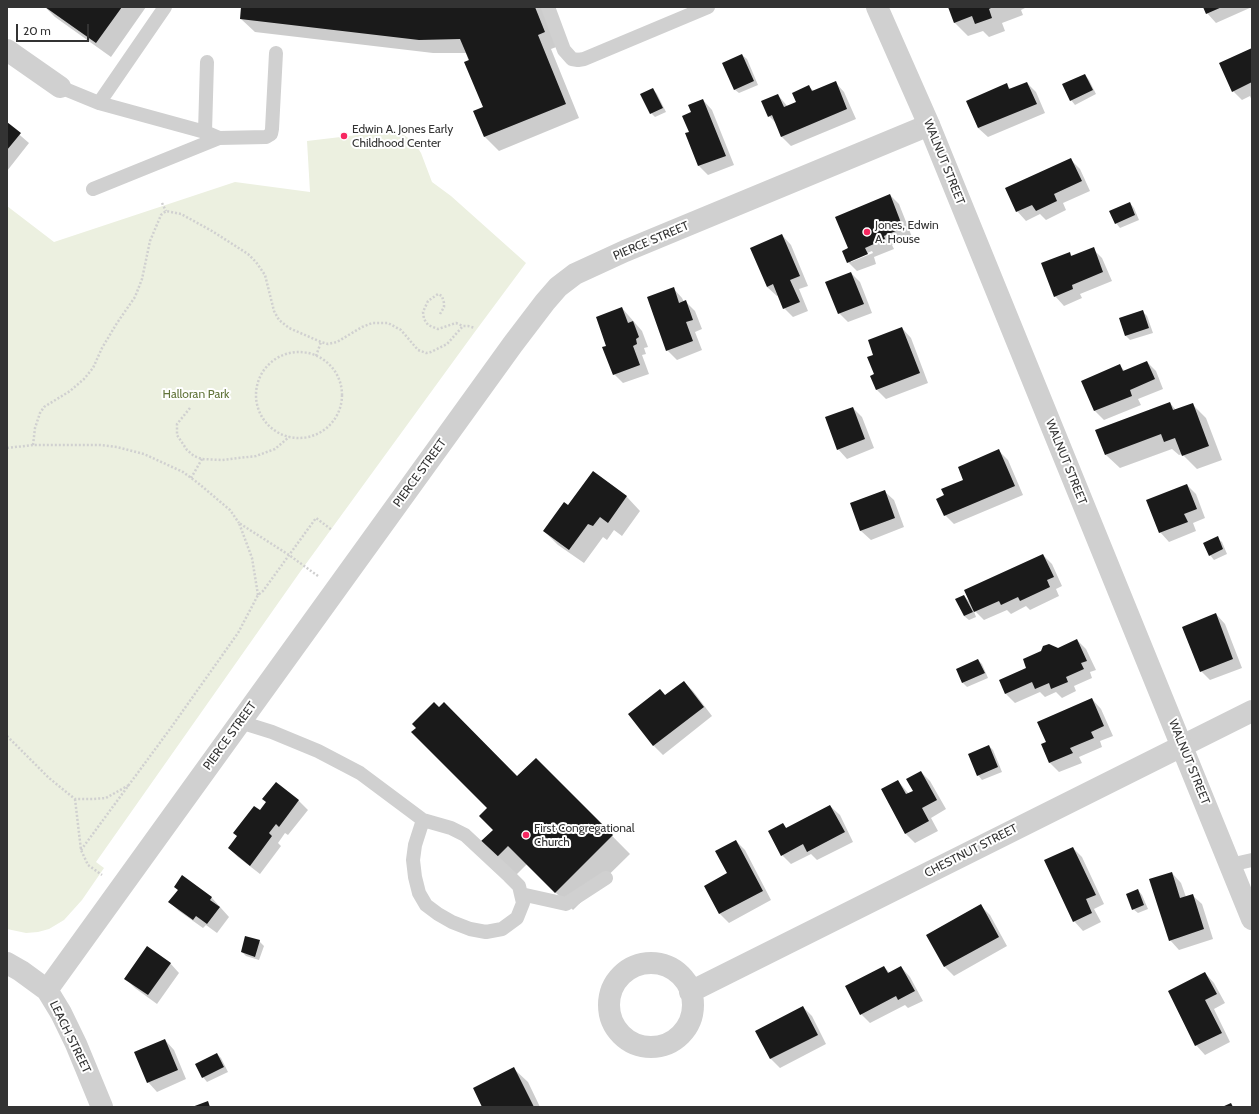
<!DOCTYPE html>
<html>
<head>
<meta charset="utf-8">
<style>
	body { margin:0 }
	#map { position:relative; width:1259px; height:1114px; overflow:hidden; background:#fff; font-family:Cabin,sans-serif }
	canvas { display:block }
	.frame { position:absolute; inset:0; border:8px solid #333; pointer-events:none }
	.scale { position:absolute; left:16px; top:24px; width:73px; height:18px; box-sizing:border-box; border:2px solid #333; border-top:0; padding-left:5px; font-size:12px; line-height:14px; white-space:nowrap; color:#333; -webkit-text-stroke:3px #fff; paint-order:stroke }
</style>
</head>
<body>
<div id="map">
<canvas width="1259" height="1114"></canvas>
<div class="frame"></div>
<div class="scale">20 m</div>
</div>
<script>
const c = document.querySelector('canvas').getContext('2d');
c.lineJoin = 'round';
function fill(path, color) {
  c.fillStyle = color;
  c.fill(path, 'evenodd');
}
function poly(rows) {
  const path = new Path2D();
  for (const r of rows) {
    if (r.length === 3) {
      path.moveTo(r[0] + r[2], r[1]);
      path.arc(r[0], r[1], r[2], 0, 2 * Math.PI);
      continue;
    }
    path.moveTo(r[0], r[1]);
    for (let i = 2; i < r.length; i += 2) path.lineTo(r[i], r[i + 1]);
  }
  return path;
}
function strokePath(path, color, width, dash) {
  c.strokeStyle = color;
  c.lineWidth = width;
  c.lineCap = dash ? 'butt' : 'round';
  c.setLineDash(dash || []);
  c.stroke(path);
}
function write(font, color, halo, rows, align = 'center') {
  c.font = font + ' Cabin,sans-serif';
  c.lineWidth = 4;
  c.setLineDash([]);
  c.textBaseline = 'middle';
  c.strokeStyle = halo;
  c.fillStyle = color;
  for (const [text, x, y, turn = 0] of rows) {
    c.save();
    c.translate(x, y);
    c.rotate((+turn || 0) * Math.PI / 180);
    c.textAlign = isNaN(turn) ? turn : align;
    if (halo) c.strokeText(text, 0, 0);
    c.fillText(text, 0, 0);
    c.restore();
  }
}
fill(poly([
	[391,131,401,133,414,142,421,153,432,182,451,196,526,263,474,333,300,572,96,862,104,868,82,900,64,920,49,929,38,932,26,933,7,929,7,206,54,242,235,182,310,192,307,141]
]), '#ecf0e0');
fill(poly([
	[45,7,146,7,111,57,55,17],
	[241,7,543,7,559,46,551,49,579,118,499,151,485,137,484,108,466,53,433,53,255,32,241,19,242,8],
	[949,7,1027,7,1021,10,1023,15,1002,23,1005,31,989,37,983,31,968,36,954,22],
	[1204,7,1252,7,1216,23,1207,13],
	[1252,49,1252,101,1250,96,1242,100,1233,91],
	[742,55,747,59,758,85,739,93,734,89],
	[1085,75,1089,80,1096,94,1075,105,1071,100],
	[835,82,844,92,856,119,791,146,782,137,777,124,769,116,778,95,788,107,797,103,809,87,814,91],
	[1027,83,1036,92,1045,113,988,137,978,128,967,101,1006,85,1011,89],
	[653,89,657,94,666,112,655,117,651,113],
	[703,100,712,110,734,165,708,175,699,166,686,134,690,133,692,113],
	[7,124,29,143,7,171],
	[1071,160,1080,169,1090,191,1063,203,1066,210,1046,220,1040,214,1026,221,1017,211],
	[890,195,899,204,912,237,892,245,894,249,874,257,876,264,857,271,848,262,849,249],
	[872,251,873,253,851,262,851,260],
	[1130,203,1134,208,1139,220,1120,228,1116,223],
	[782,235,791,245,808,286,799,289,808,311,793,317,784,308,778,295,777,296,767,287],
	[1093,249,1102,258,1112,281,1080,294,1082,298,1064,306,1055,296,1069,253,1073,257],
	[851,273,860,282,872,313,848,322,839,313],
	[673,288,682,298,684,302,686,302,695,311,702,329,695,332,702,350,677,360,667,350],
	[622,308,642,331,648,347,644,348,646,354,642,355,649,374,623,383,614,374,607,346],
	[1143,312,1147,316,1153,333,1130,340,1126,336],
	[902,328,911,338,928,383,886,399,877,390,871,376,875,375,875,355],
	[1147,362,1156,371,1163,389,1138,399,1141,405,1104,420,1095,411,1083,381,1120,366,1125,371],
	[1170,403,1176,410,1192,404,1206,418,1222,460,1197,469,1182,454,1179,455,1172,449,1120,468,1106,455],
	[853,408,862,417,874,448,847,459,838,449],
	[999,451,1008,460,1023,495,954,524,945,515,946,496],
	[593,473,627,497,640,511,622,536,614,530,607,540,603,537,584,563,558,545,544,531,568,506],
	[1187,485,1196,494,1205,518,1193,523,1196,531,1169,542,1160,532],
	[884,491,894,500,904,527,871,540,861,531,851,503],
	[1217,538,1222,542,1227,554,1214,560,1210,555],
	[1043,555,1052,564,1062,586,1056,589,1059,596,1030,610,1026,606,1011,614,1007,610,984,620,973,609,976,617,969,620,964,616,964,596,971,603],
	[1216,614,1225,624,1242,668,1210,680,1201,671],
	[1077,640,1086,649,1096,670,1090,672,1092,678,1074,686,1076,691,1062,698,1056,692,1045,697,1040,692,1015,703,1006,694,1000,681,1028,668,1058,649],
	[978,660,982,664,988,678,967,687,963,683],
	[684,682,693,691,712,716,663,755,654,746,630,714,665,696],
	[1092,699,1101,709,1113,736,1100,741,1102,747,1079,757,1082,763,1059,772,1050,763,1042,745,1047,742],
	[989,746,993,750,1002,772,982,780,978,775],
	[536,759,630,854,573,910,527,864,515,876,481,842,494,830,517,777],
	[921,772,930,781,946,809,931,818,938,831,915,843,906,834,882,790,898,781,909,794,914,791],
	[276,783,299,801,308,810,288,835,285,833,278,843,281,846,260,874,238,857,229,848,260,812,267,802],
	[830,806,840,815,853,842,817,860,811,854,791,864,782,855,783,824,787,829],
	[736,841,745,850,771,900,729,923,720,914,706,886,729,874],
	[1073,848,1082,857,1104,904,1094,909,1101,922,1083,931,1074,921],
	[1172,873,1181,883,1186,897,1192,895,1202,904,1213,939,1179,950,1170,940],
	[182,876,212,898,229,917,217,933,206,925,203,928,179,911,170,902,178,890],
	[1138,890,1142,895,1148,909,1138,913,1133,909],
	[980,905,990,915,1007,946,954,976,945,967,927,935],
	[259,941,264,946,259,960,246,956,242,952],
	[170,963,179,973,157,1004,135,988,126,979],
	[884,967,890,973,901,967,910,977,923,1001,908,1008,905,1005,870,1023,861,1014],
	[1205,973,1214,983,1225,1003,1214,1009,1230,1042,1205,1055,1196,1045],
	[803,1007,812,1016,826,1044,780,1068,771,1059,756,1031],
	[165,1040,174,1050,186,1079,157,1092,148,1082],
	[217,1054,221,1058,228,1072,207,1082,203,1077],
	[514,1069,528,1082,540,1107,484,1107]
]), '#0003');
fill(poly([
	[45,7,122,7,96,43],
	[241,7,535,7,545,32,538,35,566,104,484,137,473,111,483,107,464,62,469,60,460,39,419,40,240,19],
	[948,7,993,7,989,9,992,18,975,24,972,16,954,23],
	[1203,7,1222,7,1206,14],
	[1252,48,1252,69,1251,69,1252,82,1232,92,1219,63],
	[742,54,754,81,734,90,722,63],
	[1085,74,1093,90,1070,101,1062,84],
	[836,81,847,109,781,137,772,115,768,117,761,101,778,94,784,107,796,102,792,93,809,85,812,91],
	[1027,82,1037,104,978,128,966,101,1007,83,1009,89],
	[653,88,663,108,650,114,640,94],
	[703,99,726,156,698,166,685,133,689,132,682,116,691,112,688,105],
	[7,122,21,133,7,150],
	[1071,158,1082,181,1054,194,1057,201,1036,211,1032,205,1016,212,1005,188],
	[890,194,903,228,884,236,885,239,865,248,868,254,847,263,842,251,848,248,835,217],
	[1130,202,1135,215,1115,224,1109,211],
	[782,234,800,276,790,280,800,302,783,309,773,284,767,287,750,248],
	[1094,247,1103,272,1072,285,1073,289,1054,297,1041,263,1070,252,1071,256],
	[851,272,864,304,838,314,825,282],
	[674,287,679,303,686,300,693,320,686,322,693,341,666,351,647,297],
	[622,307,628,323,633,321,639,337,636,339,637,344,633,346,640,365,613,375,602,347,606,346,596,317],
	[1143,310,1149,328,1125,336,1119,318],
	[902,327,920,373,876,390,870,376,874,374,867,357,873,355,868,340],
	[1147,361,1155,379,1130,390,1132,396,1094,411,1081,381,1120,364,1123,371],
	[1170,402,1173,410,1193,403,1209,446,1182,456,1175,438,1164,442,1161,434,1105,455,1095,430],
	[853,407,865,439,837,450,825,417],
	[999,449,1015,486,944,516,936,499,944,495,941,489,963,480,958,467],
	[593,471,627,496,608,523,600,517,593,526,588,524,569,550,543,531,564,502,568,505],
	[1187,484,1197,509,1184,514,1188,522,1159,533,1146,500],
	[885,490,895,518,860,531,850,503],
	[1218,536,1223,549,1209,556,1203,543],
	[1043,554,1054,577,1047,580,1050,587,1020,601,1018,597,1001,605,999,601,974,612,964,590],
	[964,595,973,612,964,616,955,599],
	[1216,613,1233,659,1200,672,1182,627],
	[1077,639,1087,661,1081,663,1084,669,1066,677,1068,682,1051,689,1049,683,1035,689,1032,682,1005,694,999,680,1026,668,1023,659,1041,651,1043,646,1049,644,1058,648],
	[978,659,985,673,962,683,956,669],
	[684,681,704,707,653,746,628,714,660,689,665,695],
	[1092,698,1104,726,1091,732,1094,738,1070,748,1073,753,1049,763,1041,744,1046,742,1037,722],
	[434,702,439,707,444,702,517,776,536,758,613,835,555,893,508,846,496,858,480,842,493,830,479,816,487,808,411,732,416,728,412,724],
	[989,745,998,767,977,776,968,754],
	[921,771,937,800,922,808,929,821,905,834,881,789,898,780,906,794,913,791,906,779],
	[276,782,299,800,279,827,276,824,269,833,272,836,250,866,228,848,237,836,233,833,254,806,260,810,266,802,262,799],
	[830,805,845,832,807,852,803,844,781,856,768,831,783,823,786,828],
	[736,840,763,891,719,914,704,886,727,873,715,851],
	[1073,847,1096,895,1086,899,1092,913,1073,922,1044,860],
	[1172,872,1180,898,1193,894,1204,929,1169,941,1149,879],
	[182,875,212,897,210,900,220,907,207,924,196,916,193,920,168,902,178,890,174,887],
	[1138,889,1144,905,1132,910,1126,894],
	[981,904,999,937,944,967,926,935],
	[245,936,260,940,255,957,241,952],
	[147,946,171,963,148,995,124,979],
	[884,966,888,973,901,966,915,991,898,1000,896,996,860,1015,845,986],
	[1205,972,1217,994,1205,1000,1222,1033,1195,1046,1168,991],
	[803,1006,818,1035,770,1059,755,1031],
	[165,1039,178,1070,147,1083,134,1052],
	[217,1053,224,1067,202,1078,195,1064],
	[514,1067,534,1107,482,1107,473,1088],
	[208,1101,210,1107,192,1107],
	[1231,1103,1233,1107,1222,1107]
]), '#1a1a1a');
strokePath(poly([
	[162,203,166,211],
	[440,314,444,307,444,303,442,296,438,294,428,301,423,312,424,319,428,325,438,329,456,323,463,326],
	[299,395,43],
	[316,356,321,342],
	[190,408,177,424,177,435,187,450,194,456,202,459,222,460,256,456,275,449,289,437],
	[33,445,35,428,40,413,44,407,70,391,84,379,93,368,102,348,117,323,135,297,142,279,150,241,161,215,166,211,181,214,212,231,248,254,256,262,265,275,274,311,279,320,289,328,321,342,328,344,337,342,362,327,372,323,388,323,401,330,418,350,426,353,431,352,447,344,463,326,468,326,475,328],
	[7,448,33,445,100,445,117,447,144,454,183,472,198,483,230,510,239,523],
	[191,478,202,459],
	[258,595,252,558,239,523,289,555,318,576],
	[7,736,49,778,75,799,93,799,106,798,129,785],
	[75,799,81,850,88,865,102,875],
	[81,850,170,729,238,633,258,595,263,591,316,518,332,530]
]), '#d0d0d0', 2.5, [2, 2]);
strokePath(poly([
	[165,7,99,103,205,132,219,138,266,137,271,134,272,129,276,53],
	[548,7,564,50,572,59,578,60,584,59,708,7],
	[60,87,99,103],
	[205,132,207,62],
	[93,189,219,138],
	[240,722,272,732,318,751,360,773,423,820,451,828,465,835,509,876,519,886,523,903,517,918,502,929,486,932,470,929,452,922,438,914,426,905,419,893,415,877,413,860,415,845,423,820],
	[1230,865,1252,860],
	[521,894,566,904,606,878]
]), '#d0d0d0', 14);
strokePath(poly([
	[7,50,60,87],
	[7,963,21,971,47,990,61,1013,76,1044,102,1107],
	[651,1005,42],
	[47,990,513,344,545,302,558,287,575,274,625,251,929,125],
	[690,992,1252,711]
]), '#d0d0d0', 22);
strokePath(poly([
	[877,7,929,125,1252,919]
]), '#d0d0d0', 22);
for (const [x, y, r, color] of [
	[344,136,4,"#f72861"],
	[867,232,4,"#f72861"],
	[526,835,4,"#f72861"]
]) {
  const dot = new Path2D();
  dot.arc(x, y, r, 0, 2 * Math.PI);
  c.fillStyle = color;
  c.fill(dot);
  strokePath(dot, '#fff', 1.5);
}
write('12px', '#333', '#fff', [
	["Edwin A. Jones Early",352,129],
	["Childhood Center",352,143],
	["Jones, Edwin",875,225],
	["A. House",875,239],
	["First Congregational",534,828],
	["Church",534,842]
], 'left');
write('12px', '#333', '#fff', [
	["WALNUT STREET",944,162,68],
	["PIERCE STREET",651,241,-23],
	["WALNUT STREET",1066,462,68],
	["PIERCE STREET",420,473,-54],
	["PIERCE STREET",230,736,-54],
	["WALNUT STREET",1189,762,68],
	["CHESTNUT STREET",971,851,-27],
	["LEACH STREET",70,1037,64]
]);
write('12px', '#61743a', '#fff', [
	["Halloran Park",196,394]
]);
</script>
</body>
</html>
